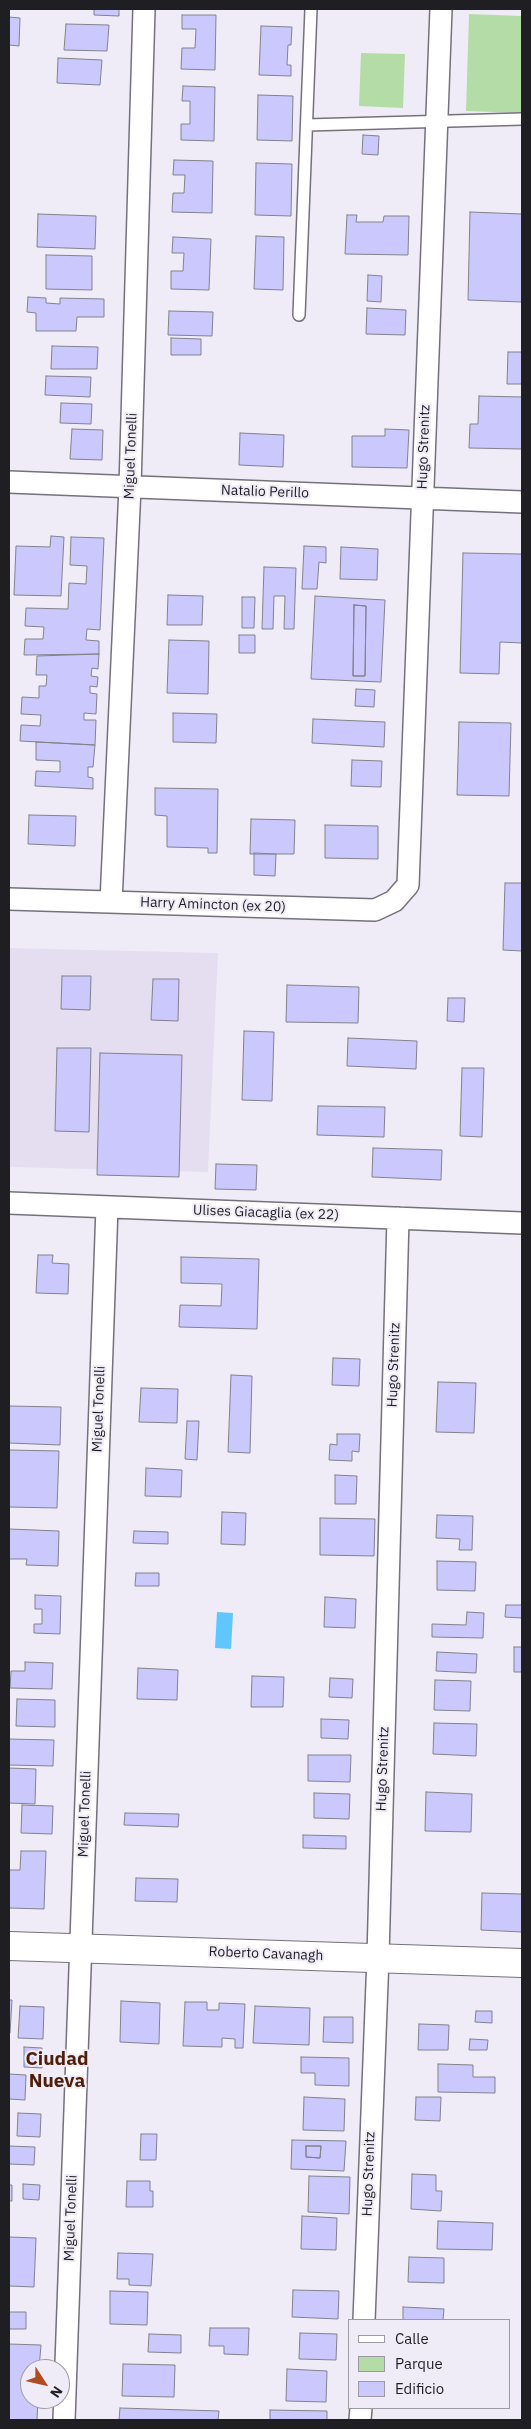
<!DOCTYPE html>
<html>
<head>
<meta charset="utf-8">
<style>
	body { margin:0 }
	#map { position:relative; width:531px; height:2429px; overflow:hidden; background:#f0ecf7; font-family:"IBM Plex Sans",sans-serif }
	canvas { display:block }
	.frame { position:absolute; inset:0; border:10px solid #1f1e22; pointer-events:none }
	.legend { position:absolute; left:348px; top:2319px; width:162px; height:90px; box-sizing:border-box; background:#f0ecf7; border:1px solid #9c9aa2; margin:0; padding:6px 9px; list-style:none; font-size:15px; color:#1f1e22 }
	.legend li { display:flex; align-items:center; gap:10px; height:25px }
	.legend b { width:25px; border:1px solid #9c9aa2 }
	.north { position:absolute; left:20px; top:2359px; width:50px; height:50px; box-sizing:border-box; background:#f0ecf7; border:1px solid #9c9aa2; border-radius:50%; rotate:125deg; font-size:14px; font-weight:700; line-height:20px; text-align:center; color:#1f1e22 }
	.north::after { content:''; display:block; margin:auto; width:18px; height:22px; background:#b14b22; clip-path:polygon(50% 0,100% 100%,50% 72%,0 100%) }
</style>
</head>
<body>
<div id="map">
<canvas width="531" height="2429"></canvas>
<div class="frame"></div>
<ul class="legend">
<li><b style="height:6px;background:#fff"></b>Calle</li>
<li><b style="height:14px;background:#b4dca7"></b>Parque</li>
<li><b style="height:14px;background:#cac8fd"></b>Edificio</li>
</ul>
<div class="north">N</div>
</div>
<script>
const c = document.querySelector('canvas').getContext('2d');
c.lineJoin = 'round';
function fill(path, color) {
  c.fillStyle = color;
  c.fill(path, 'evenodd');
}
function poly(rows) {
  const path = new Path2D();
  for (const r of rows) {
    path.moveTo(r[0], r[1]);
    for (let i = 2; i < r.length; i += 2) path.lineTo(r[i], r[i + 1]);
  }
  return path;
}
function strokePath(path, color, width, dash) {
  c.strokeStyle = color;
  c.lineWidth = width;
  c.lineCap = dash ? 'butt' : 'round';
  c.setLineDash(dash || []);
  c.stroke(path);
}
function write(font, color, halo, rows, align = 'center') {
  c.font = font + ' "IBM Plex Sans",sans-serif';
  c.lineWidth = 4;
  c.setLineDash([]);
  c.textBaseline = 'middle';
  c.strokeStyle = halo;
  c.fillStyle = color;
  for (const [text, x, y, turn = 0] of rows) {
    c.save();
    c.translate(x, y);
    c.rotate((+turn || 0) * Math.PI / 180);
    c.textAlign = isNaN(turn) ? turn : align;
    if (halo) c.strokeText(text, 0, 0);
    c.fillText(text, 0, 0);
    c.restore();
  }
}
fill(poly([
	[9,948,218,953,208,1172,9,1167]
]), '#e5def0');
fill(poly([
	[469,14,522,16,522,113,466,111],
	[361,53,405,54,403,108,359,106]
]), '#b4dca7');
fill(poly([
	[217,1612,233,1613,231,1649,215,1648]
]), '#60c6fe');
const building = poly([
	[81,9,119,9,119,16,94,15,94,9,81,9],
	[182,15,216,15,215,70,181,69,182,48,195,48,196,29,182,29,182,15],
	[9,17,20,18,19,46,9,45,9,17],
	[66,24,109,25,107,51,64,50,66,24],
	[261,26,292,27,291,45,288,45,287,65,291,65,291,76,259,75,261,26],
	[58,58,102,60,100,85,57,83,58,58],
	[183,86,215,87,214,141,181,140,181,124,190,124,190,101,182,101,183,86],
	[258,95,293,96,292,141,257,140,258,95],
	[363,135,379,136,378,155,362,154,363,135],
	[174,160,213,161,212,213,172,212,173,193,184,193,185,175,173,175,174,160],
	[256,163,292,164,291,216,255,215,256,163],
	[470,212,522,214,522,302,468,300,470,212],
	[38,214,96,216,95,249,37,247,38,214],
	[347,215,357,215,356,222,383,222,384,216,409,216,408,255,345,254,347,215],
	[256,236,284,237,283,290,254,289,256,236],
	[173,237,211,239,209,290,171,289,171,271,183,271,184,253,172,253,173,237],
	[46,255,92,256,92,290,46,289,46,255],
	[368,275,382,276,381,302,367,301,368,275],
	[28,297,46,298,46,303,60,304,60,298,104,299,104,317,77,317,76,331,36,331,36,313,27,312,28,297],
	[367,308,406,310,405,335,366,334,367,308],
	[169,311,213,312,212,336,168,335,169,311],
	[171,338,201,339,201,355,171,355,171,338],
	[52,346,98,347,97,369,51,369,52,346],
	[508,352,522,352,522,384,507,384,508,352],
	[46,376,91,377,90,397,45,395,46,376],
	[479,396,522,397,522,449,469,448,470,424,478,424,479,396],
	[61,403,92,404,91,424,60,423,61,403],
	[72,429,103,430,102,460,70,459,72,429],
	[385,429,409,430,407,468,352,467,352,436,385,436,385,429],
	[240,433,284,435,283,467,239,465,240,433],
	[51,536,64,537,61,596,14,595,16,546,50,547,51,536],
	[71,537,104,538,100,630,87,629,86,640,99,641,99,654,24,655,25,639,43,639,44,627,25,626,26,608,68,609,69,583,86,584,87,566,70,565,71,537],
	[304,546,326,547,326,563,319,562,317,589,302,589,304,546],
	[341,547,378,549,377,580,340,579,341,547],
	[463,553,522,554,522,643,500,642,499,674,460,673,463,553],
	[264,567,296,568,294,629,284,629,285,596,274,596,273,629,262,629,264,567],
	[168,595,203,596,202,625,167,625,168,595],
	[315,596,385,600,381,682,311,679,315,596],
	[354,605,366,606,365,676,353,676,354,605],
	[242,597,255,597,254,628,242,628,242,597],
	[354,605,366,606,365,676,353,676,354,605],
	[239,635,255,635,255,653,239,653,239,635],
	[169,640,209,641,208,694,167,693,169,640],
	[99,654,98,669,92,668,91,676,98,677,97,687,90,686,90,693,97,694,96,714,84,713,84,720,96,720,95,745,20,741,21,725,40,726,41,715,21,714,22,697,39,698,39,686,46,686,47,675,36,675,37,656,99,654],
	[356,689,375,690,374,707,355,706,356,689],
	[173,713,217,714,216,743,173,742,173,713],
	[313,719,385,722,384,747,312,743,313,719],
	[459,722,511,723,509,796,457,795,459,722],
	[36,742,95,745,93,767,88,767,88,777,93,778,93,789,35,786,36,771,60,772,60,761,36,760,36,742],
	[352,760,382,761,381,787,351,786,352,760],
	[155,788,218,789,217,853,208,853,208,848,167,847,167,816,155,815,155,788],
	[29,815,76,816,75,846,28,844,29,815],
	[251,819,295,820,294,854,250,854,251,819],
	[325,825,378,826,378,859,325,858,325,825],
	[254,853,276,854,275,876,254,875,254,853],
	[505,883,522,883,522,951,503,950,505,883],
	[62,976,91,976,90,1010,61,1009,62,976],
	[153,979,179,979,178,1021,151,1020,153,979],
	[287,985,359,987,358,1023,286,1022,287,985],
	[448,998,465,998,464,1022,447,1021,448,998],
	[244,1031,274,1032,272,1101,242,1100,244,1031],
	[348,1038,417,1041,416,1069,347,1066,348,1038],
	[57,1048,91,1048,89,1132,55,1131,57,1048],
	[100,1053,182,1055,179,1177,97,1175,100,1053],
	[462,1068,484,1068,482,1137,460,1136,462,1068],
	[318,1106,385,1107,384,1137,317,1135,318,1106],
	[373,1148,442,1150,441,1180,372,1177,373,1148],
	[216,1164,257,1165,256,1190,215,1189,216,1164],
	[38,1255,53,1255,52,1263,69,1264,68,1294,36,1293,38,1255],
	[181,1257,259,1259,257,1329,179,1327,180,1305,221,1306,222,1284,181,1283,181,1257],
	[333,1358,360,1359,359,1386,332,1385,333,1358],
	[231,1375,252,1376,250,1453,228,1452,231,1375],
	[438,1382,476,1383,474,1433,436,1432,438,1382],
	[141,1388,178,1389,177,1423,139,1422,141,1388],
	[9,1406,61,1407,60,1445,9,1443,9,1406],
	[187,1421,199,1421,197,1460,185,1459,187,1421],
	[337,1434,360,1434,359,1452,352,1451,352,1461,329,1460,330,1444,337,1445,337,1434],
	[9,1450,59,1451,57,1508,9,1507,9,1450],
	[146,1468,182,1470,181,1497,145,1496,146,1468],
	[335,1475,357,1476,356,1504,335,1504,335,1475],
	[222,1512,246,1513,245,1545,221,1544,222,1512],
	[437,1515,473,1516,472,1550,459,1550,460,1539,436,1538,437,1515],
	[320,1518,375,1519,374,1556,320,1555,320,1518],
	[9,1529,59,1531,58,1566,26,1565,27,1559,9,1559,9,1529],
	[134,1531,168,1532,168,1544,133,1543,134,1531],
	[437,1561,476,1562,475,1591,437,1590,437,1561],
	[136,1573,159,1573,159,1586,135,1586,136,1573],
	[35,1595,61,1596,60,1634,34,1633,34,1624,42,1624,42,1609,35,1609,35,1595],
	[325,1597,356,1599,355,1628,324,1627,325,1597],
	[506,1605,522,1605,522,1618,505,1617,506,1605],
	[467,1612,484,1613,483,1638,432,1637,432,1624,466,1625,467,1612],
	[514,1647,522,1647,522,1672,514,1672,514,1647],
	[437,1652,477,1654,476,1673,436,1671,437,1652],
	[25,1662,53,1663,52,1689,10,1688,11,1671,25,1671,25,1662],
	[138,1668,178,1670,177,1700,137,1699,138,1668],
	[252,1676,284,1677,283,1707,251,1707,252,1676],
	[330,1678,353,1679,352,1698,329,1697,330,1678],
	[435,1680,471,1681,470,1711,434,1710,435,1680],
	[17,1699,55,1700,55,1727,16,1726,17,1699],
	[321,1719,349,1720,348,1739,321,1738,321,1719],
	[434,1723,477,1724,476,1756,433,1754,434,1723],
	[9,1739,54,1740,53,1766,9,1765,9,1739],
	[308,1755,351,1755,350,1782,308,1781,308,1755],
	[9,1768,36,1769,35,1804,9,1803,9,1768],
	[426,1792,472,1794,471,1832,425,1831,426,1792],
	[314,1793,350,1794,349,1819,314,1818,314,1793],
	[22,1805,53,1806,52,1834,21,1833,22,1805],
	[125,1813,179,1814,178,1827,124,1825,125,1813],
	[303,1835,346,1836,346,1849,303,1848,303,1835],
	[21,1851,46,1851,44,1909,9,1908,9,1870,20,1870,21,1851],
	[136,1878,178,1879,177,1902,135,1901,136,1878],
	[482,1893,522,1894,522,1932,481,1930,482,1893],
	[9,2000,12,2000,10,2033,9,2033,9,2000],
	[121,2001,160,2003,159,2044,120,2042,121,2001],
	[185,2002,207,2002,207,2010,219,2010,219,2003,245,2004,243,2048,235,2048,235,2039,222,2038,222,2047,183,2046,185,2002],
	[20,2006,44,2007,43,2039,18,2038,20,2006],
	[255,2006,310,2008,309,2045,253,2043,255,2006],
	[476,2011,492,2011,492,2023,475,2022,476,2011],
	[324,2017,353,2017,353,2043,323,2042,324,2017],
	[419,2024,449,2025,448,2050,418,2050,419,2024],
	[470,2039,488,2040,487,2050,469,2050,470,2039],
	[24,2047,42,2048,42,2068,24,2067,24,2047],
	[301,2057,349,2058,349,2086,315,2085,315,2073,301,2073,301,2057],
	[438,2064,473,2065,473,2077,495,2077,495,2093,438,2092,438,2064],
	[9,2074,26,2075,25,2100,9,2099,9,2074],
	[304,2097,345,2099,344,2131,303,2130,304,2097],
	[416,2097,441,2097,440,2121,415,2120,416,2097],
	[18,2113,41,2114,40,2137,17,2136,18,2113],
	[141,2134,157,2134,156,2160,140,2160,141,2134],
	[292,2140,346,2141,344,2171,291,2169,292,2140],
	[306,2146,321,2146,320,2158,306,2157,306,2146],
	[9,2146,35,2147,34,2165,9,2164,9,2146],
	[306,2146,321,2146,320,2158,306,2157,306,2146],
	[412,2174,436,2175,436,2191,442,2191,441,2211,411,2209,412,2174],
	[309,2176,350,2177,349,2214,308,2212,309,2176],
	[127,2181,150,2181,150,2191,153,2191,153,2207,126,2207,127,2181],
	[23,2184,40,2185,39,2200,23,2199,23,2184],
	[9,2185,12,2185,12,2201,9,2201,9,2185],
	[302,2216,337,2218,336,2250,301,2249,302,2216],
	[438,2221,493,2223,492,2250,437,2249,438,2221],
	[9,2237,36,2238,34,2287,9,2286,9,2237],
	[118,2253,153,2254,151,2286,129,2285,129,2279,117,2279,118,2253],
	[409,2257,444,2258,444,2283,408,2282,409,2257],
	[293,2290,339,2291,338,2319,292,2317,293,2290],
	[110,2291,148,2292,147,2325,110,2324,110,2291],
	[403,2307,444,2309,443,2320,403,2320,403,2307],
	[9,2312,26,2312,26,2329,9,2329,9,2312],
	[210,2328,249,2328,248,2355,224,2354,224,2346,209,2346,210,2328],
	[300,2333,337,2334,336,2360,299,2359,300,2333],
	[149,2334,181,2335,181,2353,148,2352,149,2334],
	[9,2344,41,2345,39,2369,30,2369,30,2399,38,2399,37,2420,9,2420,9,2344],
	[123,2364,175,2365,174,2397,122,2396,123,2364],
	[287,2369,327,2371,326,2402,286,2401,287,2369],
	[120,2408,219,2411,218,2420,119,2420,120,2408],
	[270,2410,327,2411,327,2420,270,2420,270,2410]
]);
fill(building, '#cac8fd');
strokePath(building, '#82828c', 1);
const service = poly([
	[307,125,522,119],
	[299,315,311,9]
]);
const minor = poly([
	[9,482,522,502],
	[9,899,375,910,394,901,408,885,441,9],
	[111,902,130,487,144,9],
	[9,1203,522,1223],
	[364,2320,378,1957,398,1218],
	[64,2420,107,1207],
	[360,2420,361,2408]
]);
const secondary = poly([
	[9,1946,522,1963]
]);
strokePath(service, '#75717b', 14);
strokePath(minor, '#75717b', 24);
strokePath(secondary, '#75717b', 30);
strokePath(service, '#fff', 11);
strokePath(minor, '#fff', 21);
strokePath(secondary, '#fff', 28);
write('14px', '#1f1e22', '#f0ecf7', [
	["Hugo Strenitz",424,447,-88],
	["Miguel Tonelli",131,456,-88],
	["Natalio Perillo",265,492,2],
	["Harry Amincton (ex 20)",213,905,2],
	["Ulises Giacaglia (ex 22)",266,1213,2],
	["Hugo Strenitz",394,1365,-88],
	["Miguel Tonelli",99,1409,-88],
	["Hugo Strenitz",383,1769,-88],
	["Miguel Tonelli",85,1814,-88],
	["Roberto Cavanagh",266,1954,2],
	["Hugo Strenitz",369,2174,-88],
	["Miguel Tonelli",71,2218,-88]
]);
write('bold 19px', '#4f1e0a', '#f0ecf7', [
	["Ciudad",57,2060],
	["Nueva",57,2082]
]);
</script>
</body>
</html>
